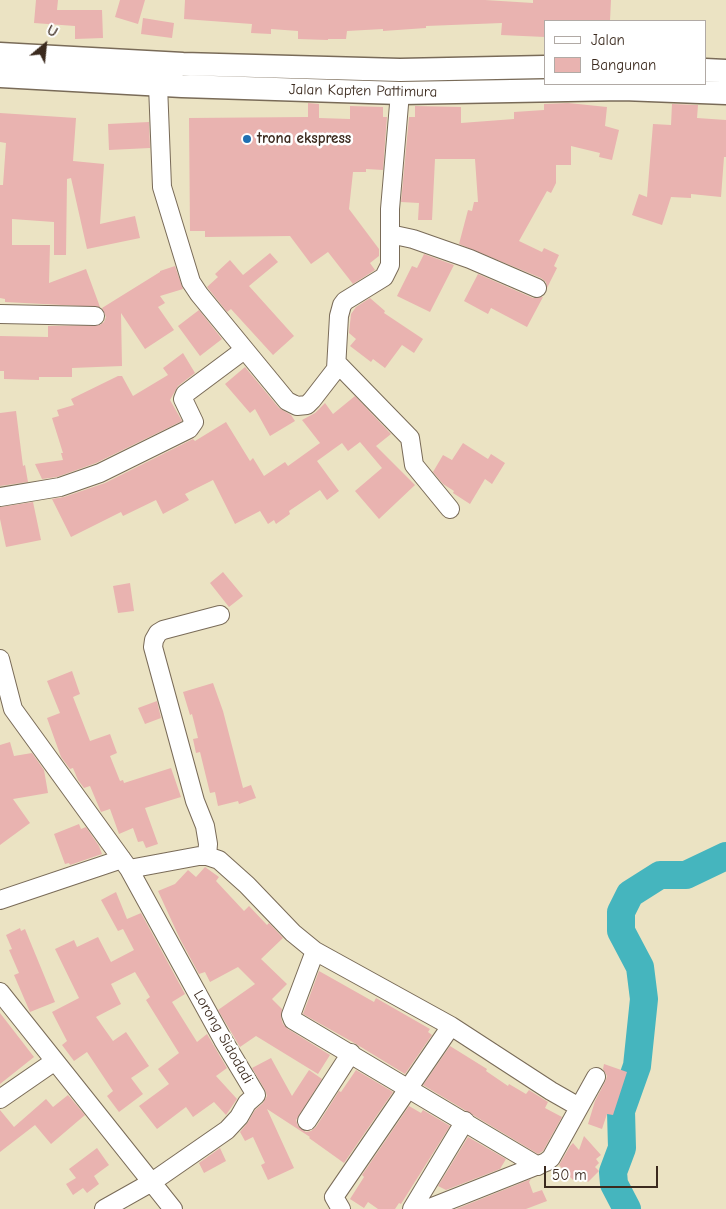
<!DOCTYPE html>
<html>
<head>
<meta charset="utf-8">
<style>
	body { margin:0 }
	#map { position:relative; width:726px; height:1209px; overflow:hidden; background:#ebe3c3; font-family:"Comic Neue",sans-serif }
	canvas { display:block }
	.legend { position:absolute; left:544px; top:20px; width:162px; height:65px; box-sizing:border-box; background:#fff; border:1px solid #b1aaa5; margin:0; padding:6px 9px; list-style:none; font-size:15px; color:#3b2a1e }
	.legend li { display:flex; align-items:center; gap:10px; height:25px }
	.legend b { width:25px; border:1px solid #b1aaa5 }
	.north { position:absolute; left:20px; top:20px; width:50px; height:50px; -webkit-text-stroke:4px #fff; paint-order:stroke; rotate:28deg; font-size:14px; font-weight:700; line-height:20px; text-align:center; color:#3b2a1e }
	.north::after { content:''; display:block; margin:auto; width:18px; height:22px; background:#3b2a1e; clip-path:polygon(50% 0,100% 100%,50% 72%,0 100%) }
	.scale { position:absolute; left:544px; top:1166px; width:114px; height:22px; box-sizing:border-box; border:2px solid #3b2a1e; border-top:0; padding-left:6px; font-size:15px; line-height:18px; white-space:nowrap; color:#3b2a1e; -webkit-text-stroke:4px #fff; paint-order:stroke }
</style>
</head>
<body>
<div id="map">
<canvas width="726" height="1209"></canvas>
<ul class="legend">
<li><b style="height:6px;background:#fff"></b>Jalan</li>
<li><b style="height:14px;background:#e9b3b0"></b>Bangunan</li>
</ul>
<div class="north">U</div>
<div class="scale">50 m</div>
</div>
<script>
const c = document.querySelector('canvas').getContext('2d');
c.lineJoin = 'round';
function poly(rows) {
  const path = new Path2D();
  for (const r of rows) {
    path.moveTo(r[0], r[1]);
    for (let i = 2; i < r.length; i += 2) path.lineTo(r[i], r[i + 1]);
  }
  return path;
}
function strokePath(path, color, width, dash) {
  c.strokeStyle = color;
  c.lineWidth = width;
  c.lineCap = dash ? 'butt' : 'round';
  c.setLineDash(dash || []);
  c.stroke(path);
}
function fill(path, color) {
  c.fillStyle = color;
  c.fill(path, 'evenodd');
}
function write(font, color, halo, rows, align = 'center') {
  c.font = font + ' "Comic Neue",sans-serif';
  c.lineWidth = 5;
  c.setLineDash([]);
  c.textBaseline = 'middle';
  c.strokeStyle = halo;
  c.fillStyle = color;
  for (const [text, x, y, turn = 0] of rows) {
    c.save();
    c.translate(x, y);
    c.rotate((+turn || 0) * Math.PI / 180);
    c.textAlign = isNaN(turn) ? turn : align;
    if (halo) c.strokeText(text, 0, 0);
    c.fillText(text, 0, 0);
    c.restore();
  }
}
strokePath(poly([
	[627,1209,614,1184,613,1172,622,1148,621,1111,637,1066,644,999,640,967,621,931,621,912,630,894,660,875,686,875,726,856]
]), '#45b5be', 28);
fill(poly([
	[36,0,58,0,57,10,102,10,103,38,75,39,75,26,34,23],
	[120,0,145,0,138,24,115,17],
	[185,0,485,0,533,3,533,0,611,0,610,21,545,21,545,37,501,35,502,23,426,26,426,28,383,31,383,29,347,31,346,39,328,39,328,40,298,39,298,31,271,29,271,34,251,33,252,24,184,19],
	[143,18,174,23,172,38,141,34],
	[308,103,319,104,319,118,350,119,350,106,383,107,383,117,387,117,383,170,366,169,366,172,353,172,349,209,379,249,379,256,370,263,375,270,353,284,328,252,311,264,290,236,205,237,205,231,190,231,189,118,308,117],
	[568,103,607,107,605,126,619,130,612,160,599,157,600,153,571,146,571,165,556,165,556,183,551,193,547,191,519,241,542,252,544,248,559,255,554,266,557,268,547,288,546,282,541,278,459,244,468,210,472,211,474,202,478,202,475,159,435,159,432,220,418,220,419,203,401,202,409,117,415,117,415,106,461,107,461,123,514,119,514,112,544,110,544,104],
	[672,104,698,105,697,118,726,120,726,157,724,157,721,197,691,194,691,198,671,197,662,225,632,215,639,194,647,197,653,124,671,125],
	[0,113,76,118,73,161,104,164,100,224,135,216,140,238,87,249,71,178,67,179,66,255,54,255,54,222,12,219,12,245,50,245,49,283,86,269,100,307,5,302,5,299,0,298,0,185,3,185,6,143,0,142],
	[149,122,150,148,109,150,108,124],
	[270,253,278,262,249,286,294,336,273,355,231,309,227,312,207,287,218,277,215,274,230,260,243,275],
	[424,254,454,265,430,312,397,296,412,266,417,268],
	[175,266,183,289,160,296,165,303,158,307,174,330,145,349,121,313,122,366,72,368,72,377,39,377,39,380,4,379,4,371,0,371,0,336,48,337,48,326,100,325,104,322,106,317,102,308,160,272,160,271],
	[478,274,533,298,543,297,527,327,491,308,488,314,464,301],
	[370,298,385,311,384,313,423,339,414,353,402,345,385,368,373,359,371,362,350,346,356,339,349,333,351,314,356,307],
	[199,310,222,339,200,356,178,326],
	[183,353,195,373,178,386,170,400,182,421,96,463,57,477,42,479,35,464,63,460,61,453,63,453,52,418,59,416,57,410,74,405,71,399,118,376,122,376,133,396,168,375,163,368],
	[245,367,279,408,291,415,295,421,270,436,255,409,250,413,225,384],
	[355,396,391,434,376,446,415,485,379,519,355,491,382,468,360,442,348,451,342,443,317,461,339,491,327,500,320,490,289,511,290,514,276,524,274,520,268,524,260,511,235,524,213,480,185,494,189,500,163,514,156,500,123,516,121,512,71,537,52,499,64,497,105,483,193,439,195,441,226,422,250,461,253,458,264,476,285,462,288,466,320,443,302,420,315,413,325,403,333,414],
	[16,411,23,466,25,465,28,482,0,486,0,413],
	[463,443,488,459,491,454,505,463,492,484,485,479,470,504,453,493,454,491,443,484,433,472,443,455,452,460],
	[33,502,41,540,6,547,0,519,0,507],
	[223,572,243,596,229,607,210,583],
	[130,583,134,611,118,613,113,586],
	[72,671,80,694,73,697,90,741,110,734,117,753,110,756,120,781,123,780,124,783,171,768,181,797,145,808,158,844,146,848,143,841,138,842,133,828,119,834,110,809,101,812,90,786,84,788,78,780,73,768,70,769,61,757,47,718,60,713,47,681],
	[213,683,223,711,243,788,251,785,256,798,239,804,238,801,218,806,215,792,210,793,200,752,196,753,193,739,198,738,192,714,190,715,183,692],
	[157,701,161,718,145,724,138,708],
	[10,742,14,756,32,753,44,770,48,793,13,799,30,823,0,845,0,745],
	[79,824,81,829,86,827,99,846,102,854,70,865,69,863,65,864,54,834],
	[205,867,219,877,216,881,244,911,249,906,267,925,269,923,283,938,261,959,287,984,272,999,282,1009,281,1018,283,1024,288,1029,330,1055,318,1074,256,1036,240,1047,218,1010,255,984,238,967,210,982,205,972,199,974,180,939,158,891,175,884,188,870,196,877],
	[116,892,127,919,141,913,185,994,172,1002,197,1042,207,1034,227,1068,216,1076,237,1099,226,1115,214,1102,193,1117,186,1107,157,1129,139,1106,169,1084,158,1069,179,1053,146,1000,150,997,135,972,111,984,121,1004,96,1017,113,1041,126,1032,149,1066,131,1078,143,1094,119,1112,107,1096,113,1091,87,1052,74,1061,62,1045,67,1041,52,1012,79,998,55,949,74,940,77,947,98,937,111,962,134,950,123,929,118,931,101,900],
	[20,928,21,931,25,929,55,1002,30,1012,14,975,19,973,9,950,12,949,6,935],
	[319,971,374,1002,376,998,430,1029,428,1032,432,1035,405,1074,356,1044,303,1014],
	[0,1013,34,1057,0,1084],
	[450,1046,487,1069,486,1071,508,1086,509,1084,526,1094,529,1090,548,1102,545,1108,562,1117,543,1151,538,1154,423,1085],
	[271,1058,292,1096,309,1070,322,1079,296,1120,298,1126,306,1132,311,1131,316,1127,339,1091,341,1092,356,1070,393,1092,344,1163,309,1138,310,1137,267,1109,294,1168,268,1180,261,1165,265,1163,253,1137,245,1141,240,1132,248,1122,255,1110,263,1103,267,1096,265,1090,252,1068],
	[604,1064,627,1072,613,1115,607,1114,602,1129,588,1124,595,1101,605,1082,607,1076,603,1069],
	[68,1095,85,1115,51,1144,35,1125,0,1152,0,1110,14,1127,46,1099,53,1107],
	[409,1106,421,1113,423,1110,450,1126,401,1204,399,1203,395,1209,378,1209,368,1202,364,1208,350,1199,364,1177,362,1175],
	[584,1136,601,1155,596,1159,599,1163,595,1167,599,1171,588,1182,584,1177,580,1180,577,1176,573,1180,559,1165,570,1146,573,1143,579,1150],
	[468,1137,506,1159,500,1169,446,1190,438,1186],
	[97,1148,109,1165,94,1176,99,1184,87,1193,83,1188,73,1195,66,1184,76,1178,69,1169],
	[220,1148,226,1161,204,1173,199,1163],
	[531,1179,529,1182,533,1193,542,1190,547,1201,526,1209,456,1209]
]), '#e9b3b0');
const minor = poly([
	[158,85,162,187,191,282,199,294,287,401,297,406,307,405,312,400,336,369,339,316,342,305,345,301,384,277,390,265,390,209,400,93],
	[390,234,413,239,470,259,537,288],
	[0,314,95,316],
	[337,363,410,438,414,465,450,509],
	[0,497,60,487,100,473,189,429,194,422,183,399,185,394,244,350],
	[0,659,13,709,129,869,223,1040,256,1095,247,1103,239,1117,227,1130,152,1182,104,1209],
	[207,856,208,844,205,826,195,801,153,647,154,640,158,633,163,630,220,615],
	[129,869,199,856,207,856,219,860,247,885,293,933,315,951,451,1026,551,1091,579,1107],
	[0,900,122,859],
	[315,951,291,1015,293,1020,538,1166],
	[0,992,173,1209],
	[0,1099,55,1061],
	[307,1121,351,1053],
	[341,1209,334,1197,451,1026],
	[412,1209,465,1121],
	[427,1209,546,1162,551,1158,596,1077]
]);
const major = poly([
	[0,54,183,64,400,70,545,67],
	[705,70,726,71],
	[0,76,182,86,400,93,623,89,726,93]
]);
strokePath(minor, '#796b58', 20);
strokePath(major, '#796b58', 25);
strokePath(minor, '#fff', 18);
strokePath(major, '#fff', 22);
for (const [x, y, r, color] of [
	[247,139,5,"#1f6fb2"]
]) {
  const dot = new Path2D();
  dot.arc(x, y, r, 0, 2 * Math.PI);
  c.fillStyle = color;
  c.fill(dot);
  strokePath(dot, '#fff', 2);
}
write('15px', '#3b2a1e', '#fff', [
	["Jalan Kapten Pattimura",363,91,1],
	["Lorong Sidodadi",223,1037,60]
]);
write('bold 15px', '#3b2a1e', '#fff', [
	["trona ekspress",257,139]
], 'left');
</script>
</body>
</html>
